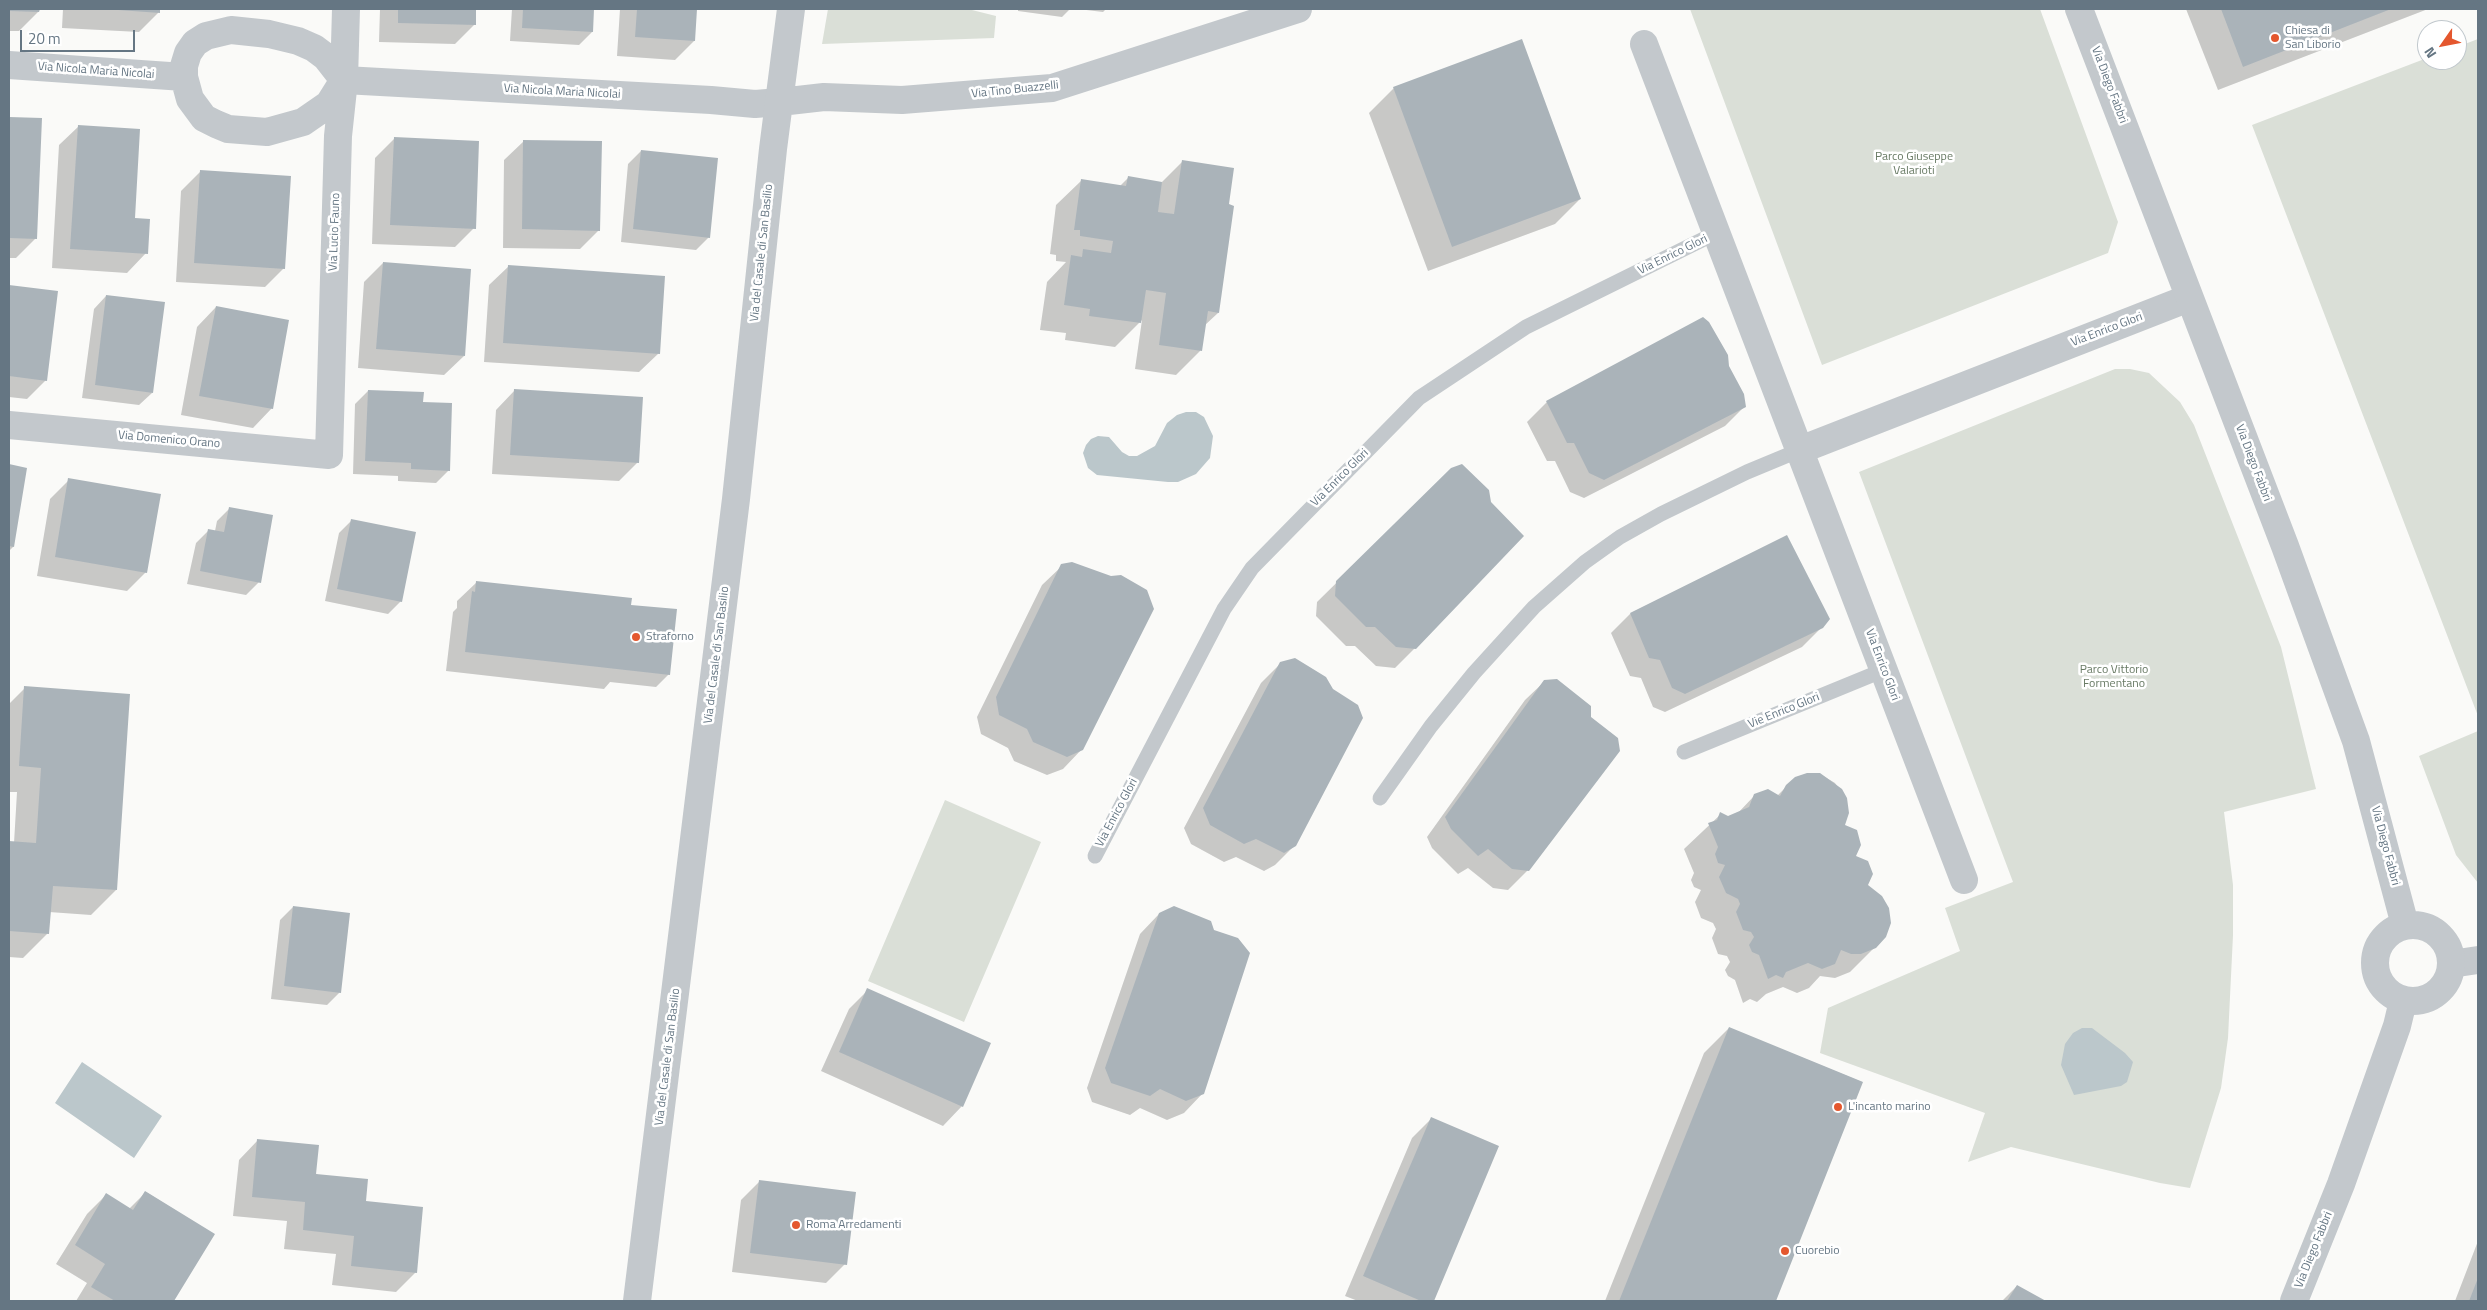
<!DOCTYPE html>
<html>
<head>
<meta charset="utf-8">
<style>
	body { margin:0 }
	#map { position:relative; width:2487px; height:1310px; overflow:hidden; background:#fafaf8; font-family:"Titillium Web",sans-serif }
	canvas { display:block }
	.frame { position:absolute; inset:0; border:10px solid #657683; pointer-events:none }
	.north { position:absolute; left:2417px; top:20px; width:50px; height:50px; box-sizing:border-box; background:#fff; border:1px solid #c1c8cd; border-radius:50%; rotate:237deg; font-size:14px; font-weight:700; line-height:20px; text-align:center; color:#657683 }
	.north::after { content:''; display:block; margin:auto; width:18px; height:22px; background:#e4572e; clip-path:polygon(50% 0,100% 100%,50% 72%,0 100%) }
	.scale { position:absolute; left:20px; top:30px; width:115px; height:22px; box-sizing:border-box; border:2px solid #657683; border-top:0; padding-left:6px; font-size:15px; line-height:18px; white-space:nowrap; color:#657683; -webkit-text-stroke:4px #fff; paint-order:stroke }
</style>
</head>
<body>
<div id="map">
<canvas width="2487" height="1310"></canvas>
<div class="frame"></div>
<div class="north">N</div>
<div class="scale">20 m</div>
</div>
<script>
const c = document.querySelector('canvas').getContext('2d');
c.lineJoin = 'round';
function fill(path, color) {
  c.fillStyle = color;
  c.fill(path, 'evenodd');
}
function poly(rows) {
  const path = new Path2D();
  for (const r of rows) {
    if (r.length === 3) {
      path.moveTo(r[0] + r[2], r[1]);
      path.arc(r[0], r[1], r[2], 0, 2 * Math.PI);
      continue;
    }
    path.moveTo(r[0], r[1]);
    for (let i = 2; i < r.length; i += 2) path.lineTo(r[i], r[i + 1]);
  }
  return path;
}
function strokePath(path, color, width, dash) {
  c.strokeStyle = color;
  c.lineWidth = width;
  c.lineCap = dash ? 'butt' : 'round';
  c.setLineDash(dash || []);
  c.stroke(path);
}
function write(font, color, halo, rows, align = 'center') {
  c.font = font + ' "Titillium Web",sans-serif';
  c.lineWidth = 5;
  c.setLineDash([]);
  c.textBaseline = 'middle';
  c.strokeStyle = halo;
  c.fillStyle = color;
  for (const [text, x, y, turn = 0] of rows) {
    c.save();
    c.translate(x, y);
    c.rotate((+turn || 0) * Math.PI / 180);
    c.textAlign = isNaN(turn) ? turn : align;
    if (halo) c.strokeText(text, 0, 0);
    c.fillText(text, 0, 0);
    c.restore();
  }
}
fill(poly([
	[828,9,968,9,996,16,994,38,822,44],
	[1690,9,2040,9,2118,222,2108,253,1822,365],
	[2478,39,2478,716,2252,125,2427,58,2457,60,2457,47],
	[2115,369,2130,369,2149,373,2180,402,2194,425,2281,647,2316,789,2224,812,2233,885,2233,935,2228,1038,2221,1088,2190,1188,2160,1183,2011,1147,1968,1162,1985,1113,1820,1053,1828,1008,1960,951,1945,908,2013,882,1859,472],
	[2478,731,2478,883,2456,855,2419,756],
	[945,800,1041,842,964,1022,868,981]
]), '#dadfd7');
fill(poly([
	[1186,412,1196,412,1204,417,1213,436,1210,458,1196,474,1178,482,1168,482,1097,475,1088,468,1083,453,1086,445,1091,439,1098,436,1109,437,1122,452,1129,456,1137,456,1155,446,1167,423,1177,415],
	[2082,1028,2092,1028,2125,1053,2133,1062,2127,1082,2121,1086,2074,1095,2061,1065,2065,1044,2073,1033],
	[82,1062,162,1116,134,1158,55,1103]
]), '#bbc7cb');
fill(poly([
	[9,9,38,9,38,12,19,31,9,31],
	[63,9,159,9,158,13,139,32,62,28],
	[380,9,475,9,475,24,455,44,379,42],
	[512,9,593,9,592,32,579,45,510,41],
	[620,9,696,9,694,41,675,60,617,56],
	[1018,9,1070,9,1062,17,1018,11],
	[1078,9,1106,9,1103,12],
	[2186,9,2428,9,2218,90],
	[1394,88,1580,199,1555,224,1428,271,1369,113],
	[9,118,41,120,35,239,16,258,9,258],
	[79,126,133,219,146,253,127,273,52,268,59,145],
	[394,139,474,228,455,247,372,244,375,158],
	[524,141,599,230,580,249,503,248,504,160],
	[641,151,709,237,696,250,621,242,628,164],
	[1182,162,1228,205,1233,207,1218,313,1204,326,1200,351,1176,375,1135,369,1142,320,1115,347,1065,340,1066,333,1040,330,1047,282,1066,262,1056,261,1056,255,1050,254,1056,205,1081,181,1120,186,1128,178,1161,183],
	[200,172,284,268,265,287,176,282,181,191],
	[383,263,464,356,444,375,358,368,364,282],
	[509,266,659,353,639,372,484,362,489,285],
	[9,286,57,293,46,380,27,399,9,397],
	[106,296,152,393,139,405,82,398,94,309],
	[216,307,272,408,253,428,181,415,197,327],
	[1703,319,1728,366,1745,406,1725,426,1584,498,1570,492,1555,461,1547,461,1527,422,1547,402],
	[515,390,638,462,619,481,492,474,496,410],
	[368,391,422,404,449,470,436,483,398,481,398,476,353,474,355,404],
	[9,466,26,469,13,547,9,551],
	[1451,470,1415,648,1395,668,1376,666,1355,646,1346,646,1316,616,1317,602],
	[69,480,146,572,127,591,37,576,50,499],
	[230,508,259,582,246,595,187,584,196,543,209,530,215,531,217,521],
	[352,520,401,601,388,614,325,601,339,533],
	[1062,566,1082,749,1063,769,1047,775,1014,761,1008,748,981,734,977,717,1042,585],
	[477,582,630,606,669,674,656,687,610,682,604,689,446,671,453,612,457,608,457,601],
	[1630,614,1822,627,1802,647,1665,712,1653,707,1641,678,1630,676,1611,633],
	[1281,663,1295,845,1275,865,1264,871,1236,857,1224,862,1191,844,1184,828,1261,683],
	[1545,681,1528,870,1508,890,1493,888,1468,868,1458,874,1432,848,1427,837,1525,700],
	[25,688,116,890,91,915,49,912,48,933,23,958,9,957,9,843,14,843,17,792,9,792,9,704],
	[1820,774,1835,783,1846,799,1843,826,1885,937,1850,972,1835,978,1820,976,1809,988,1797,993,1783,987,1766,994,1757,1002,1750,999,1743,1003,1735,980,1728,976,1725,970,1730,962,1727,956,1718,954,1712,938,1716,929,1713,923,1701,918,1695,902,1701,890,1694,887,1691,880,1694,873,1684,849,1721,814,1727,818,1737,814,1755,795,1777,796,1787,786],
	[293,907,340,992,327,1005,271,999,280,920],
	[1159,914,1203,1093,1184,1113,1167,1120,1140,1108,1130,1115,1092,1102,1087,1088,1140,934],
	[868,990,962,1106,943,1126,821,1071,849,1009],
	[1729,1028,1862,1082,1774,1301,1605,1301,1704,1053],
	[1431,1119,1497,1147,1432,1301,1358,1301,1345,1296,1412,1138],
	[258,1140,365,1202,416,1272,396,1292,332,1285,336,1254,284,1249,287,1221,233,1216,239,1160],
	[760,1181,845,1264,826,1283,732,1272,741,1200],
	[146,1192,213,1234,173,1301,76,1301,87,1283,56,1264,87,1214,106,1195,129,1209],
	[2478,1241,2478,1301,2455,1301],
	[2017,1286,2043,1301,2002,1301]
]), '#0003');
fill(poly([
	[9,9,40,9,39,12,9,11],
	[104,9,160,9,160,13],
	[398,9,476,9,476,25,398,23],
	[523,9,594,9,593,32,522,28],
	[637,9,697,9,695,41,635,37],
	[2221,9,2391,9,2243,67],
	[1522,39,1581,199,1452,247,1393,87],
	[9,117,42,118,37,239,9,238],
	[78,125,140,129,135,218,150,219,148,254,70,249],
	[394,137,479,141,476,229,390,225],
	[523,140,602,141,600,231,522,229],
	[641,150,718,158,710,238,633,229],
	[1182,160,1234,168,1229,204,1234,206,1219,313,1208,311,1202,351,1159,345,1166,293,1146,290,1141,323,1089,316,1090,309,1064,305,1071,255,1082,257,1083,249,1111,253,1113,241,1080,236,1080,230,1074,230,1081,179,1126,186,1128,176,1162,182,1158,212,1174,214],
	[200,170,291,176,285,269,194,263],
	[383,262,471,269,465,356,376,349],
	[508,265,665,276,660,354,503,343],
	[9,285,58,291,47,381,9,376],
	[106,295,165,302,153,393,95,385],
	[216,306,289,320,273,409,199,396],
	[1703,317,1709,322,1728,355,1729,366,1744,394,1746,407,1604,480,1589,473,1574,443,1567,443,1546,401],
	[514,389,643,397,639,463,510,455],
	[368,390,424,392,423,402,452,403,450,471,411,469,411,463,365,461],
	[9,464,27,468,14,547,9,546],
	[1462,464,1489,490,1491,502,1524,536,1416,649,1396,647,1375,627,1366,627,1335,596,1336,581,1451,468],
	[68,478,161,494,147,573,55,557],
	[229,507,273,515,261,583,200,571,208,529,224,532],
	[351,519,416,532,402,602,337,589],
	[1787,535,1830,619,1823,628,1685,694,1672,688,1660,660,1649,658,1630,613],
	[1072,562,1111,576,1121,575,1147,590,1154,609,1083,750,1067,757,1033,742,1027,729,999,715,996,697,1061,564],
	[476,581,632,598,631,605,677,609,670,675,465,652,472,591,475,592],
	[1295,658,1326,677,1333,689,1358,705,1363,718,1296,846,1284,853,1256,839,1244,844,1210,825,1203,808,1280,662],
	[1557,679,1591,706,1591,717,1618,738,1620,751,1529,871,1512,869,1488,849,1478,856,1451,829,1445,817,1544,680],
	[24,686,130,694,117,890,53,886,49,934,9,931,9,841,36,843,41,768,19,766],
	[1807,773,1820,773,1842,789,1847,798,1849,813,1845,825,1857,830,1861,845,1856,856,1868,861,1873,874,1868,885,1882,896,1889,908,1891,923,1886,937,1876,948,1861,954,1851,954,1841,950,1835,964,1822,969,1808,963,1786,972,1783,978,1776,975,1768,979,1759,955,1752,952,1749,945,1754,937,1751,932,1743,930,1736,912,1740,904,1738,899,1726,893,1719,877,1725,865,1718,863,1715,854,1718,847,1708,823,1717,820,1720,812,1728,816,1749,807,1754,794,1768,789,1780,796,1786,785,1795,777],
	[293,906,350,913,341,993,284,986],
	[1174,906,1211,921,1214,930,1238,938,1250,953,1204,1094,1186,1101,1160,1089,1150,1096,1111,1083,1105,1068,1159,913],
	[867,988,991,1043,963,1107,839,1052],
	[1729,1027,1863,1082,1776,1301,1619,1301],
	[1431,1117,1499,1146,1434,1301,1421,1301,1363,1276],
	[257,1139,319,1145,316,1174,368,1179,366,1201,423,1207,417,1273,351,1266,354,1236,303,1230,305,1202,252,1197],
	[759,1180,856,1192,847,1265,750,1253],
	[145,1191,215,1234,174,1301,115,1301,91,1287,105,1264,75,1245,106,1193,133,1210],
	[2478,1278,2478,1301,2469,1301],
	[2017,1285,2046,1301,2007,1301]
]), '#aab3b9');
strokePath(poly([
	[1684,752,1884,670],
	[1380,798,1431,726,1474,673,1534,607,1585,562,1620,537,1661,514,1747,472,1800,450],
	[1095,856,1224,609,1252,568,1419,398,1526,327,1716,233]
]), '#c3c8cc', 15);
strokePath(poly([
	[231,30,269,34,298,41,314,48,326,57,344,80,329,104,303,122,267,132,228,129,216,124,204,118,190,99,184,77,184,66,188,53,195,43,206,36,231,30],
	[1644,44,1964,880],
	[9,65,184,77],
	[344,80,711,100,755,104,780,102],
	[9,425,329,455,338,136,344,80,346,9],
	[1800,450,2189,298],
	[2451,964,2478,960]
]), '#c3c8cc', 28);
strokePath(poly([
	[2079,9,2285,546,2356,741,2405,925],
	[780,102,824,97,902,100,1052,88,1298,9],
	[2413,963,38],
	[637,1301,736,499,773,149,791,9],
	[2294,1301,2341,1184,2397,1026,2403,1001]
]), '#c3c8cc', 28);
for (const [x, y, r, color] of [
	[2275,38,5,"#e4572e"],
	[636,637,5,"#e4572e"],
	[1838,1107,5,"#e4572e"],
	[796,1225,5,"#e4572e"],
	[1785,1251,5,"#e4572e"]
]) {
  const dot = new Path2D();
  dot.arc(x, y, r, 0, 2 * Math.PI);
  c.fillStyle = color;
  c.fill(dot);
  strokePath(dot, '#fff', 2);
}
write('12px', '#657683', '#fff', [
	["Chiesa di",2285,31],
	["San Liborio",2285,45],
	["Straforno",646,637],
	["L'incanto marino",1848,1107],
	["Roma Arredamenti",806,1225],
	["Cuorebio",1795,1251]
], 'left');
write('12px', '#657683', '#fff', [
	["Via Nicola Maria Nicolai",96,71,4],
	["Via Diego Fabbri",2109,85,69],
	["Via Tino Buazzelli",1015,90,-6],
	["Via Nicola Maria Nicolai",562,92,3],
	["Via Lucio Fauno",335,232,-88],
	["Via del Casale di San Basilio",762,253,-84],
	["Via Enrico Glori",1673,255,-26],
	["Via Enrico Glori",2107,330,-21],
	["Via Domenico Orano",169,440,5],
	["Via Diego Fabbri",2253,463,69],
	["Via Enrico Glori",1340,478,-45],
	["Via del Casale di San Basilio",717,655,-83],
	["Via Enrico Glori",1882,665,69],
	["Vie Enrico Glori",1784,711,-22],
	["Via Enrico Glori",1117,813,-62],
	["Via Diego Fabbri",2385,846,75],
	["Via del Casale di San Basilio",668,1057,-83],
	["Via Diego Fabbri",2314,1250,-68]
]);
write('12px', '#687a64', '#fff', [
	["Parco Giuseppe",1914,157],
	["Valarioti",1914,171],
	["Parco Vittorio",2114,670],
	["Formentano",2114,684]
]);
</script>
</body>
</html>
